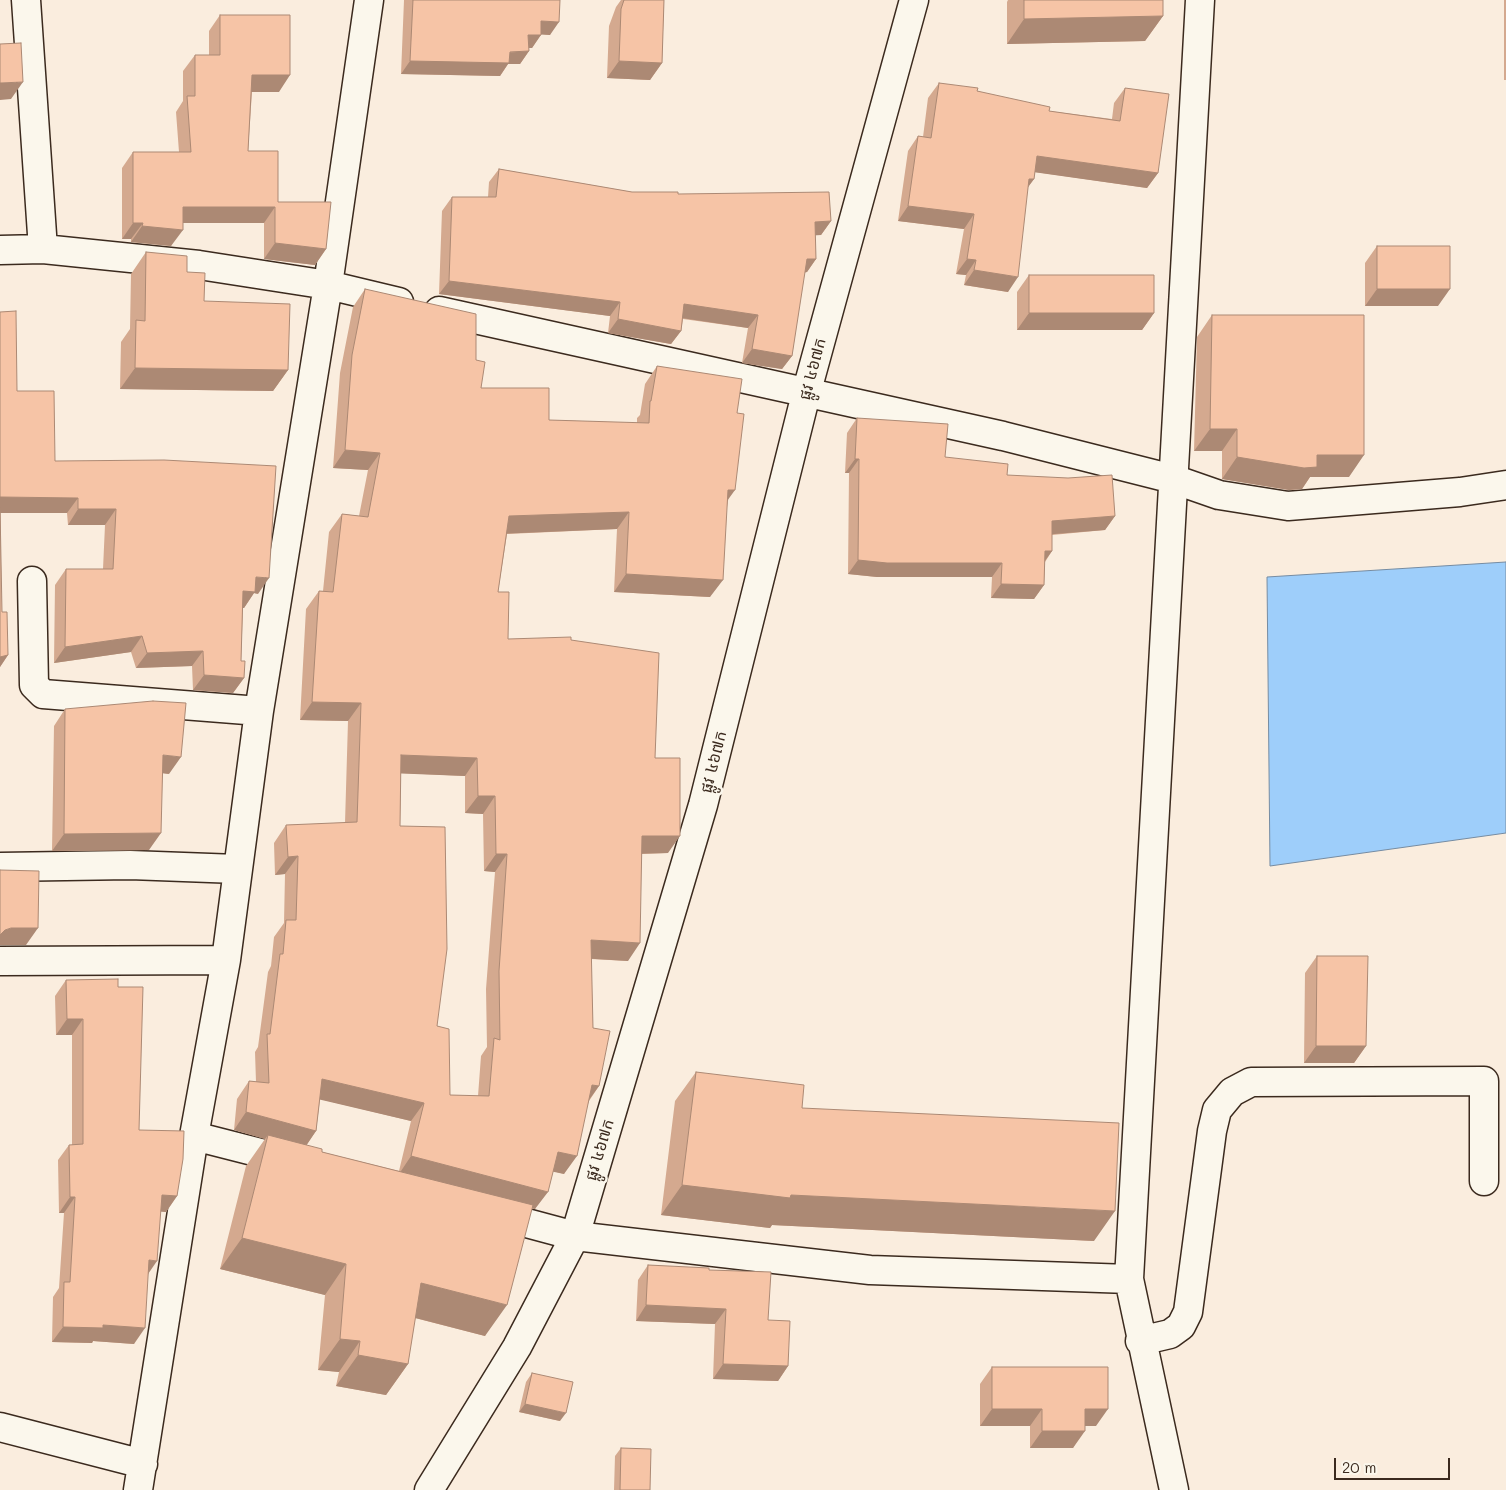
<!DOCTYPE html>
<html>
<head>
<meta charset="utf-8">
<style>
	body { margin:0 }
	#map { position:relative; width:1506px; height:1490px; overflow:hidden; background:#faedde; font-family:Mali,sans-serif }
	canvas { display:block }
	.scale { position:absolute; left:1334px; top:1458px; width:116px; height:22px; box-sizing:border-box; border:2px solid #3b2a1e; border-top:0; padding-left:6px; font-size:15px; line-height:18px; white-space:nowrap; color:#3b2a1e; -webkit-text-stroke:4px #fbf7ec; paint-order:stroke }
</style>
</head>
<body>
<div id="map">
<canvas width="1506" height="1490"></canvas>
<div class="scale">20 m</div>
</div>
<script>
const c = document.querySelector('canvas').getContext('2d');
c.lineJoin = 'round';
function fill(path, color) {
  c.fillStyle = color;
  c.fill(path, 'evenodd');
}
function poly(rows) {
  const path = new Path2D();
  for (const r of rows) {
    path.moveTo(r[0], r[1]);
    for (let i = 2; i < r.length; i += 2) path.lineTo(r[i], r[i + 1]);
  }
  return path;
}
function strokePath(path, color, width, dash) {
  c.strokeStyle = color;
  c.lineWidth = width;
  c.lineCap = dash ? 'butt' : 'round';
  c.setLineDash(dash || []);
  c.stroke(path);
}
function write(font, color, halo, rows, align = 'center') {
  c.font = font + ' Mali,"Noto Sans Khmer",sans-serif';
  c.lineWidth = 5;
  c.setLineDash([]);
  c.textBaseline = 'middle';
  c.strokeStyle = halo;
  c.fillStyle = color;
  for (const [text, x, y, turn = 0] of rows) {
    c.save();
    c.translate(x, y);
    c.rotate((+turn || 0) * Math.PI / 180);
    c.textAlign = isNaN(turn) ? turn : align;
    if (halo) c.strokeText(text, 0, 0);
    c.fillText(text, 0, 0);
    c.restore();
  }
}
const water = poly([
	[1506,562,1506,833,1270,866,1267,577,1506,562]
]);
fill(water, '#9ecefa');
strokePath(water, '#768ca2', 1);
const minor = poly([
	[26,0,43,249],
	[0,250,43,249,199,265,328,285,399,302],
	[439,311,1003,436,1173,479,1219,495,1288,506,1460,492,1506,485],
	[32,581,34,685,43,694,259,711],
	[0,867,130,865,237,869],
	[0,961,226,960],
	[194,1136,292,1161],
	[493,1214,575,1236,870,1270,1129,1279],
	[1140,1341,1170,1334,1181,1326,1188,1312,1212,1131,1217,1110,1232,1092,1251,1082,1484,1081,1484,1181],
	[0,1427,143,1464],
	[138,1490,194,1136,226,960,259,711,328,285,369,0],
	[429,1490,517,1347,575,1236,703,805,806,394,914,0],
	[1174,1490,1129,1279,1200,0]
]);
strokePath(minor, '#3b2a1e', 31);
strokePath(minor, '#fbf7ec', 28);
fill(poly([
	[404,0,560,0,550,35,541,34,532,48,529,48,529,51,520,64,508,64,500,76,401,74],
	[621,0,664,0,662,63,650,80,607,78,609,26,616,7],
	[1008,0,1163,0,1163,16,1145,41,1007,44,1007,2],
	[1504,0,1506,0,1506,80,1504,80],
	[220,15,279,92,252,92,248,151,278,202,326,249,315,265,264,259,264,223,183,223,171,246,131,242,131,239,122,239,122,168,133,152,179,152,176,112,183,101,183,71,195,55,209,55,209,31],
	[939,83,977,91,1049,111,1112,119,1114,103,1125,88,1158,173,1147,188,1035,172,1034,179,1028,187,1008,292,964,285,966,275,956,274,964,229,898,221,908,151,918,136,923,137,928,98],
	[499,169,632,192,678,194,831,221,821,235,815,235,816,259,807,272,804,273,792,356,782,369,742,363,748,328,683,319,681,331,671,344,608,333,610,316,439,294,442,211,452,197,488,197,489,182],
	[1377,246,1438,306,1365,306,1365,263],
	[146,252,187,272,204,301,288,370,273,391,120,389,121,342,130,329,131,274],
	[1029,275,1154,313,1142,330,1017,330,1017,292],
	[365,289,476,360,481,388,549,420,637,423,637,418,640,415,645,384,657,366,737,413,728,501,710,597,614,592,617,529,507,534,498,592,508,639,571,640,655,758,668,853,642,854,628,961,591,959,593,1028,599,1086,589,1101,564,1174,553,1171,535,1209,532,1209,485,1336,415,1318,408,1364,386,1395,336,1386,339,1372,318,1370,325,1295,220,1269,246,1166,265,1139,234,1130,237,1099,249,1081,256,1082,255,1052,258,1047,268,972,271,966,274,937,284,923,285,874,275,875,274,843,286,825,345,823,348,721,300,720,306,609,319,591,323,591,329,532,342,514,359,516,368,470,333,468,340,373,353,307],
	[401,773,465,776,465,813,483,814,484,871,495,872,486,989,487,1047,481,1056,478,1096,450,1095,400,826],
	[320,1099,411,1121,399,1171,322,1152,306,1145,316,1131],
	[0,312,17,391,55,461,258,594,254,593,244,608,243,608,241,661,244,678,233,693,193,690,192,666,136,668,131,652,54,663,55,585,66,569,103,569,105,525,68,525,67,513,0,513,2,612,8,655,0,667],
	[1212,315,1349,477,1310,477,1302,489,1289,490,1222,479,1222,451,1194,451,1197,337],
	[857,418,945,457,1007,475,1115,516,1105,530,1052,535,1052,551,1045,562,1044,585,1034,599,991,598,992,577,877,577,848,574,849,473,845,473,847,433],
	[65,709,169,774,163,773,149,850,52,851,54,726],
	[1317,956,1366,1046,1354,1063,1304,1063,1305,973],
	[66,980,118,987,139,1130,177,1196,166,1212,161,1211,134,1344,93,1341,92,1343,52,1342,53,1297,59,1288,64,1213,59,1213,58,1160,69,1145,72,1145,72,1035,56,1035,55,996],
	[696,1072,802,1108,1094,1241,772,1225,770,1228,661,1215,675,1101],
	[648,1265,709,1270,788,1366,778,1381,713,1379,715,1324,636,1321,638,1280],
	[992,1367,1096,1426,1085,1426,1073,1448,1030,1448,1030,1426,980,1426,980,1384],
	[532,1373,560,1421,519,1412,526,1382],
	[621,1448,650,1490,614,1490,615,1456]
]), '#d4a98f');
fill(poly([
	[1163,16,1145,41,1007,44,1024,19],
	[541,21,559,22,550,35,532,34],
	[528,35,541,35,532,48,519,48],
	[529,51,520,64,508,64,500,76,401,74,410,61],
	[619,61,662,63,650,80,607,78],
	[252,75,290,75,279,92,241,92],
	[23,82,11,99,0,100,0,83],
	[1037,156,1158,173,1147,188,1026,171],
	[1029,179,1034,179,1023,194],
	[908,206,974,214,964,229,898,221],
	[183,207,275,207,264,223,171,223],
	[831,221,821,235,805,236,815,222],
	[133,223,143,223,131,239,122,239],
	[142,226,183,230,171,246,131,242],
	[275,243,326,249,315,265,264,259],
	[807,259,816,259,807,272,797,273],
	[967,259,976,260,966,275,956,274],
	[974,270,1018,277,1008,292,964,285],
	[449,281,620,302,610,316,439,294],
	[1377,289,1450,289,1438,306,1365,306],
	[684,304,758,315,748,328,675,317],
	[1029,313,1154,313,1142,330,1017,330],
	[618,319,681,331,671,344,608,333],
	[752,349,792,356,782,369,742,363],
	[135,368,288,370,273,391,120,389],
	[1210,429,1237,429,1222,451,1194,451],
	[345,450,380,453,368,470,333,468],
	[1317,455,1364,455,1349,477,1310,477,1302,489,1289,490,1222,479,1237,457],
	[855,459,859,459,849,473,845,473],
	[728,490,735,490,722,508],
	[0,497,78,498,67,513,0,513],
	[78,509,116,509,105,525,68,525],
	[629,512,617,529,497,534,509,516],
	[1115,516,1105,530,1042,535,1052,521],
	[1045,551,1052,551,1042,565],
	[858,560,1002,563,992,577,877,577,848,574],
	[626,574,723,580,710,597,614,592],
	[256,577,269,578,258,594,254,593,244,608,232,607,243,591],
	[1001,584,1044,585,1034,599,991,598],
	[142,636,131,652,54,663,65,647],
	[203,651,192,666,136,668,147,653],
	[8,655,0,667,0,657],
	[204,675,244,678,233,693,193,690],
	[312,702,361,703,348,721,300,720],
	[163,755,181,757,169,774,152,772],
	[401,755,477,758,465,776,389,773],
	[478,796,495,796,483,814,465,813],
	[161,833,149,850,52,851,64,834],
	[642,836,680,836,668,853,630,854],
	[496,854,507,854,495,872,484,871],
	[298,856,285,874,275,875,288,857],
	[11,928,38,928,26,945,0,945,0,935,5,930],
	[591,940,640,943,628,961,579,958],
	[67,1019,83,1019,72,1035,56,1035],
	[1316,1046,1366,1046,1354,1063,1304,1063],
	[322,1079,424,1103,411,1121,309,1097],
	[592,1085,599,1086,586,1104],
	[246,1112,316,1131,304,1149,268,1135,265,1139,234,1130],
	[558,1152,577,1156,564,1174,545,1170],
	[411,1156,548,1192,535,1209,399,1174],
	[682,1185,791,1195,1115,1211,1094,1241,772,1225,770,1228,661,1215],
	[162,1195,177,1196,166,1212,151,1211],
	[70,1197,75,1197,64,1213,59,1213],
	[242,1238,346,1264,325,1295,220,1269],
	[149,1260,157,1261,146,1277],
	[421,1283,507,1305,485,1336,400,1314],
	[646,1305,726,1309,715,1324,636,1321],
	[103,1325,145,1328,134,1344,93,1341,92,1343,52,1342,63,1327],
	[340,1339,360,1341,339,1372,318,1370],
	[358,1355,408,1364,386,1395,336,1386],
	[723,1364,788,1366,778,1381,713,1379],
	[525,1404,566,1413,560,1421,519,1412],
	[992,1409,1042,1409,1030,1426,980,1426],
	[1085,1409,1108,1409,1096,1426,1073,1426],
	[1042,1431,1085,1431,1073,1448,1030,1448]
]), '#ac8974');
const building = poly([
	[413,0,560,0,559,22,541,21,541,35,528,35,529,51,510,52,509,63,410,61,413,0],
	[624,0,664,0,662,63,619,61,621,9,624,0],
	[1024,0,1163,0,1163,16,1024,19,1024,0],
	[220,15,290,15,290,75,252,75,248,151,278,151,278,202,331,202,326,249,275,243,275,207,183,207,183,230,142,226,143,223,133,223,133,152,191,152,187,96,195,96,195,55,220,55,220,15],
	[21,43,23,82,0,83,0,44,21,43],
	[939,83,978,88,977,91,1050,107,1049,111,1120,121,1125,88,1169,94,1158,173,1037,156,1034,179,1029,179,1018,277,974,270,976,260,967,259,974,214,908,206,918,136,931,138,939,83],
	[499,169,632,192,678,192,678,194,829,192,831,221,815,222,816,259,807,259,792,356,752,349,758,315,684,304,681,331,618,319,620,302,449,281,452,197,496,197,499,169],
	[1377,246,1450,246,1450,289,1377,289,1377,246],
	[146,252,187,256,187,272,205,273,204,301,290,304,288,370,135,368,136,320,145,321,146,252],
	[1029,275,1154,275,1154,313,1029,313,1029,275],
	[365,289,476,314,476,360,485,362,481,388,549,388,549,420,649,423,650,401,651,401,657,366,742,379,737,413,744,414,735,490,728,490,723,580,626,574,629,512,509,516,498,592,509,592,508,639,571,637,571,640,659,653,655,758,680,758,680,836,642,836,640,943,591,940,593,1028,610,1031,599,1086,592,1085,577,1156,558,1152,548,1192,411,1156,424,1103,322,1079,316,1131,246,1112,249,1081,269,1083,267,1034,270,1034,280,954,283,954,286,920,296,920,298,856,288,857,286,825,357,822,361,703,312,702,319,591,333,592,342,514,368,517,380,453,345,450,352,355,365,289],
	[401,755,477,758,478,796,495,796,496,854,507,854,499,971,500,1040,494,1038,489,1096,450,1095,449,1029,437,1026,447,949,445,827,400,826,401,755],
	[16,311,17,391,54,391,55,461,164,460,276,466,269,578,256,577,255,592,243,591,241,661,245,661,244,678,204,675,203,651,147,653,142,636,65,647,66,569,113,569,116,509,78,509,78,498,0,497,0,312,16,311],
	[1212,315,1364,315,1364,455,1317,455,1317,467,1304,468,1237,457,1237,429,1210,429,1212,315],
	[857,418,948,424,945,457,1008,464,1007,475,1068,478,1112,475,1115,516,1052,521,1052,551,1045,551,1044,585,1001,584,1002,563,887,563,858,560,859,459,855,459,857,418],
	[0,508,2,612,7,612,8,655,0,657,0,508],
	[153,701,186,703,181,757,163,755,161,833,64,834,65,709,153,701],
	[0,870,39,871,38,928,11,928,5,930,0,935,0,870],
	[1317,956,1368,956,1366,1046,1316,1046,1317,956],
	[118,979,118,987,143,987,139,1130,184,1131,183,1159,177,1196,162,1195,157,1261,149,1260,145,1328,103,1325,103,1328,63,1327,64,1282,70,1282,75,1197,70,1197,69,1145,83,1144,83,1019,67,1019,66,980,118,979],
	[696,1072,804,1085,802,1108,1119,1123,1115,1211,791,1195,790,1198,682,1185,696,1072],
	[268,1135,322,1149,322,1152,533,1205,507,1305,421,1283,408,1364,358,1355,360,1341,340,1339,346,1264,242,1238,268,1135],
	[648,1265,709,1268,709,1270,771,1272,768,1320,790,1321,788,1366,723,1364,726,1309,646,1305,648,1265],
	[992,1367,1108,1367,1108,1409,1085,1409,1085,1431,1042,1431,1042,1409,992,1409,992,1367],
	[532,1373,573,1382,566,1413,525,1404,532,1373],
	[621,1448,651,1449,650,1490,620,1490,621,1448]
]);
fill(building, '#f6c4a6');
strokePath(building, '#ac8974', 1);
write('16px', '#3b2a1e', '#fbf7ec', [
	["ផ្លូវ ៤៦៧ក",813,369,-75],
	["ផ្លូវ ៤៦៧ក",714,762,-76],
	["ផ្លូវ ៤៦៧ក",600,1150,-73]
]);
</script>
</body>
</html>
